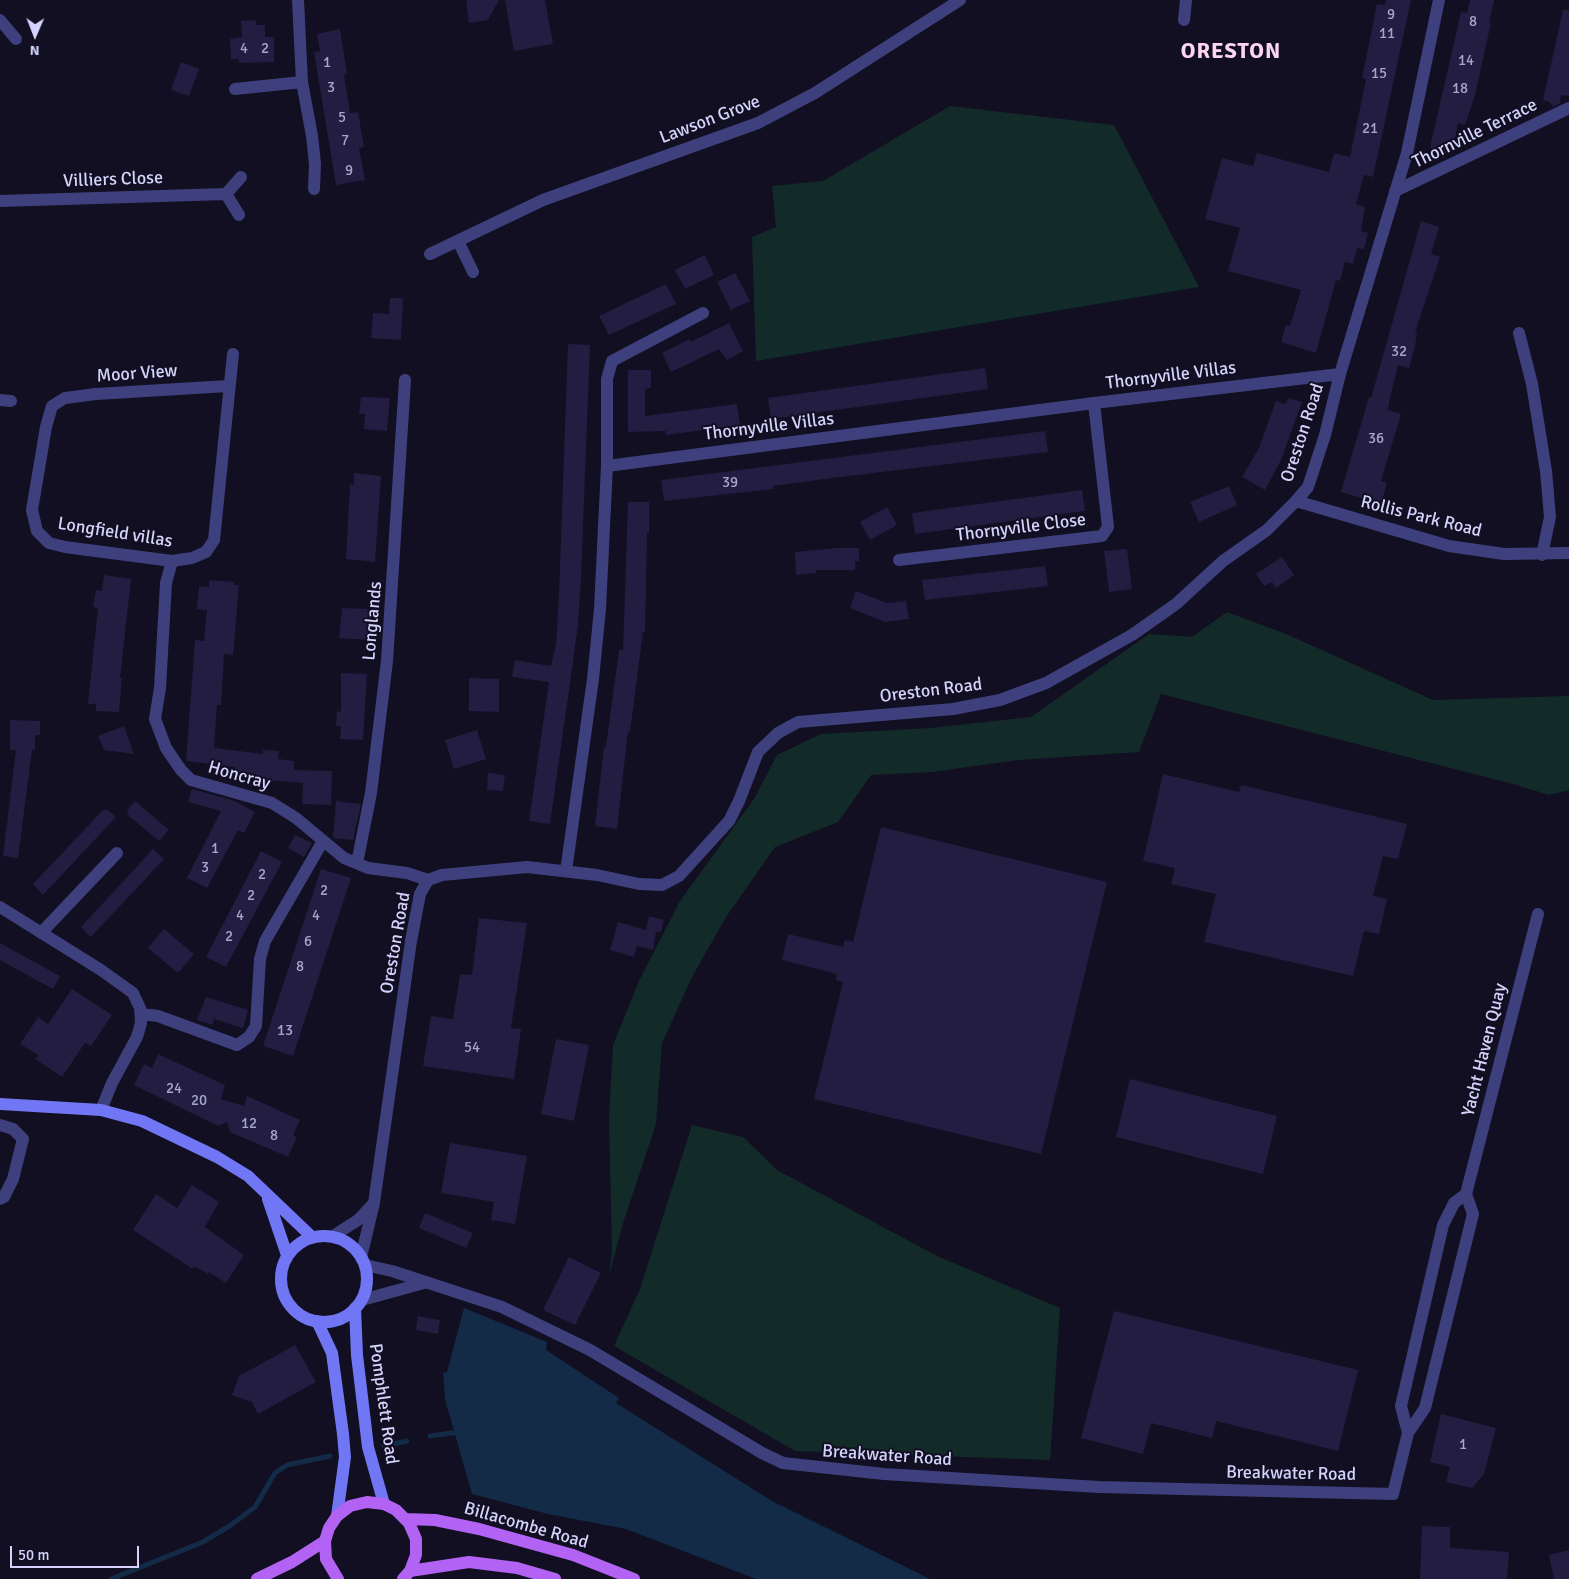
<!DOCTYPE html>
<html>
<head>
<meta charset="utf-8">
<style>
	body { margin:0 }
	#map { position:relative; width:1569px; height:1579px; overflow:hidden; background:#110f21; font-family:Signika,sans-serif }
	canvas { display:block }
	.north { position:absolute; left:10px; top:10px; width:50px; height:50px; -webkit-text-stroke:4px #110f21; paint-order:stroke; rotate:181deg; font-size:14px; font-weight:700; line-height:20px; text-align:center; color:#d5d3fc }
	.north::after { content:''; display:block; margin:auto; width:18px; height:22px; background:#d5d3fc; clip-path:polygon(50% 0,100% 100%,50% 72%,0 100%) }
	.scale { position:absolute; left:10px; top:1546px; width:129px; height:22px; box-sizing:border-box; border:2px solid #d5d3fc; border-top:0; padding-left:6px; font-size:15px; line-height:18px; white-space:nowrap; color:#d5d3fc; -webkit-text-stroke:4px #110f21; paint-order:stroke }
</style>
</head>
<body>
<div id="map">
<canvas width="1569" height="1579"></canvas>
<div class="north">N</div>
<div class="scale">50 m</div>
</div>
<script>
const c = document.querySelector('canvas').getContext('2d');
c.lineJoin = 'round';
function fill(path, color) {
  c.fillStyle = color;
  c.fill(path, 'evenodd');
}
function poly(rows) {
  const path = new Path2D();
  for (const r of rows) {
    if (r.length === 3) {
      path.moveTo(r[0] + r[2], r[1]);
      path.arc(r[0], r[1], r[2], 0, 2 * Math.PI);
      continue;
    }
    path.moveTo(r[0], r[1]);
    for (let i = 2; i < r.length; i += 2) path.lineTo(r[i], r[i + 1]);
  }
  return path;
}
function strokePath(path, color, width, dash) {
  c.strokeStyle = color;
  c.lineWidth = width;
  c.lineCap = dash ? 'butt' : 'round';
  c.setLineDash(dash || []);
  c.stroke(path);
}
function write(font, color, halo, rows, align = 'center') {
  c.font = font + ' Signika,sans-serif';
  c.lineWidth = 4;
  c.setLineDash([]);
  c.textBaseline = 'middle';
  c.strokeStyle = halo;
  c.fillStyle = color;
  for (const [text, x, y, turn = 0] of rows) {
    c.save();
    c.translate(x, y);
    c.rotate((+turn || 0) * Math.PI / 180);
    c.textAlign = isNaN(turn) ? turn : align;
    if (halo) c.strokeText(text, 0, 0);
    c.fillText(text, 0, 0);
    c.restore();
  }
}
fill(poly([
	[950,106,1114,125,1199,287,756,361,752,237,776,227,772,186,823,181],
	[1227,612,1286,634,1433,700,1569,696,1569,790,1549,795,1513,784,1161,694,1139,752,1019,760,932,772,871,775,838,822,775,847,726,917,692,977,662,1043,656,1124,623,1223,609,1276,612,1251,609,1118,613,1045,639,981,680,901,754,799,777,755,821,734,930,728,1031,717,1149,634,1192,637],
	[692,1125,743,1137,777,1170,937,1256,1060,1308,1050,1460,795,1451,614,1346,640,1289]
]), '#132b28');
fill(poly([
	[464,1308,547,1342,546,1350,619,1398,616,1403,772,1501,930,1579,756,1579,626,1529,548,1514,472,1494,445,1399,443,1373,447,1372]
]), '#132b47');
strokePath(poly([
	[430,1436,459,1432],
	[384,1446,407,1441],
	[111,1579,203,1542,231,1525,255,1507,275,1473,287,1465,330,1456]
]), '#132b47', 5);
fill(poly([
	[466,0,499,0,488,20,469,23],
	[505,0,545,0,553,44,514,51],
	[1386,0,1411,0,1373,177,1364,175,1356,204,1365,207,1361,231,1368,233,1364,249,1357,248,1353,264,1345,262,1340,281,1336,280,1316,353,1281,342,1286,325,1290,326,1301,290,1228,271,1240,228,1205,219,1222,158,1253,166,1257,153,1329,172,1334,153,1350,157,1366,79,1362,78,1377,4,1385,5],
	[1470,0,1494,0,1489,23,1491,23,1475,95,1465,125,1458,123,1453,149,1446,149,1445,158,1430,155,1431,143,1461,12,1467,13],
	[1563,10,1569,10,1569,96,1561,95,1560,103,1553,107,1550,102,1543,100],
	[256,20,256,25,265,25,265,37,274,37,274,62,239,63,239,59,231,59,230,39,242,37,241,21],
	[340,29,347,74,344,75,350,113,358,112,364,147,359,148,365,180,336,185,314,52,320,51,317,34],
	[181,62,199,69,189,96,171,90],
	[1421,221,1439,227,1431,254,1440,257,1415,332,1417,332,1415,346,1409,368,1398,365,1389,403,1388,410,1401,414,1381,481,1387,483,1381,504,1341,492,1369,397,1371,398],
	[705,255,714,275,685,289,675,270],
	[735,273,750,301,731,310,717,282],
	[666,284,676,304,609,335,599,316],
	[390,298,403,298,401,340,371,338,373,313,389,314],
	[729,323,743,351,727,360,719,349,671,372,662,353,690,339,691,342],
	[568,344,590,345,581,578,578,626,550,824,529,821,549,682,512,677,515,660,551,666,556,645,559,595],
	[985,368,988,389,771,419,768,398],
	[628,370,651,370,651,388,645,389,645,416,737,404,740,425,666,435,666,431,628,432],
	[361,397,390,398,387,431,364,429,365,414,359,414],
	[1288,398,1302,402,1281,460,1265,490,1242,477,1259,448,1276,401,1285,404],
	[1045,431,1048,452,832,478,773,486,774,489,664,501,661,480],
	[354,473,381,476,375,562,346,559,350,484,354,485],
	[1229,486,1237,505,1199,522,1190,502],
	[1082,490,1085,511,915,534,912,513],
	[628,502,649,502,649,533,647,533,645,632,643,632,630,732,628,731,617,829,595,826,604,747,606,747,619,650,623,650],
	[887,507,897,525,870,540,860,522],
	[836,548,859,548,859,561,855,561,855,570,816,570,816,573,796,575,795,552],
	[1127,549,1132,589,1109,592,1104,551],
	[1282,557,1294,575,1276,588,1272,582,1264,586,1256,574],
	[1045,566,1048,586,925,600,922,580],
	[104,575,131,579,120,678,122,678,119,712,96,711,96,704,88,704,98,608,93,607,96,590,102,591],
	[209,580,234,582,234,585,239,585,233,655,224,654,221,705,217,705,214,748,263,754,263,750,279,751,278,759,294,761,294,770,332,771,331,805,302,804,303,783,250,779,249,784,234,782,235,767,186,761,195,640,204,641,207,610,197,609,199,586,209,587],
	[856,591,887,603,906,601,909,619,885,622,850,608],
	[342,608,372,609,371,640,339,638],
	[341,673,367,674,363,740,340,739,341,726,336,726,337,711,341,712],
	[469,678,499,679,499,712,469,711],
	[10,720,40,721,40,735,35,735,35,750,32,750,18,858,3,856,16,750,10,750],
	[124,726,134,754,104,750,98,736],
	[477,730,486,759,454,769,445,740],
	[488,773,505,775,503,791,487,790],
	[1163,774,1239,792,1241,785,1407,824,1398,859,1383,856,1373,896,1387,899,1379,934,1364,931,1353,976,1204,942,1216,894,1171,884,1175,868,1143,861],
	[192,789,235,801,255,812,244,833,238,830,207,888,187,878,221,811,188,802],
	[135,801,169,830,159,841,129,816,127,810],
	[336,801,361,804,353,840,333,838],
	[103,810,108,810,116,817,43,895,33,884],
	[881,827,1107,882,1041,1154,814,1099,843,982,836,980,837,974,782,960,788,934,843,947,845,940,853,942],
	[295,835,312,843,304,857,288,848],
	[153,849,164,859,91,937,81,927],
	[261,851,282,862,226,967,206,957],
	[321,869,351,878,293,1056,263,1046],
	[649,916,664,920,661,932,656,932,653,950,637,946,634,957,610,950,618,922,646,930],
	[479,918,527,923,511,1028,521,1029,514,1079,423,1066,431,1016,453,1019,460,974,472,975],
	[164,929,194,954,178,973,148,948],
	[0,943,60,976,53,989,0,960],
	[72,989,112,1015,91,1046,85,1043,62,1077,35,1059,38,1055,20,1044,38,1017,48,1024],
	[206,997,248,1010,243,1028,214,1019,212,1025,197,1020],
	[556,1039,589,1045,574,1121,541,1114],
	[158,1054,225,1085,221,1099,244,1106,247,1096,300,1120,293,1135,297,1137,288,1157,230,1132,227,1122,218,1126,134,1085,144,1064,152,1068],
	[1130,1079,1277,1116,1263,1174,1116,1137],
	[450,1143,527,1156,515,1224,491,1220,494,1202,441,1193],
	[192,1185,219,1202,205,1227,244,1255,226,1283,209,1272,208,1274,194,1266,193,1269,133,1230,156,1194,177,1208],
	[425,1213,473,1233,466,1248,419,1228],
	[569,1257,601,1273,575,1325,543,1310],
	[1114,1311,1358,1370,1338,1451,1216,1421,1212,1438,1151,1423,1143,1454,1081,1438],
	[418,1316,440,1320,438,1334,416,1330],
	[295,1345,316,1382,258,1414,252,1402,232,1395,239,1376],
	[1441,1414,1496,1428,1484,1474,1472,1488,1446,1482,1450,1467,1430,1462],
	[1422,1526,1450,1527,1450,1548,1509,1552,1507,1579,1420,1579],
	[1569,1550,1569,1579,1554,1579,1549,1555]
]), '#221d41');
strokePath(poly([
	[298,0,302,82,312,136,315,164,314,189],
	[0,20,16,39],
	[1184,20,1186,0],
	[235,89,302,82],
	[1395,191,1569,108],
	[0,201,226,194],
	[239,215,226,194,241,177],
	[458,241,473,272],
	[430,254,543,200,758,123,815,93,960,0],
	[1519,333,1532,384,1546,471,1550,517,1542,555],
	[228,386,96,394,65,398,52,406,46,427,32,510,37,531,49,543,65,547,172,561,192,558,206,552,214,540,233,354],
	[0,400,11,401],
	[607,466,1094,403,1340,374],
	[1296,501,1449,546,1504,554,1569,553],
	[899,560,1102,536,1108,527,1094,403],
	[172,561,166,583,160,688,155,719,166,748,181,770,191,780,272,803,296,818,344,858,368,868,407,873,428,880],
	[357,863,371,793,387,661,405,380],
	[566,871,593,679,600,609,607,466,607,379,612,361,703,313],
	[0,907,101,970,133,993,140,1008,141,1023,137,1037,112,1083,101,1110],
	[41,933,117,853],
	[141,1014,158,1016,237,1045,249,1037,256,1026,260,959,265,941,323,841],
	[0,1125,13,1129,23,1139,13,1179,4,1197,0,1199],
	[333,1236,358,1220,374,1203],
	[361,1257,374,1203,411,941,420,894,428,880,442,875,527,867,597,875,639,884,662,885,679,876,729,821,739,801,758,752,778,733,798,722,953,709,1000,700,1046,683,1132,635,1176,604,1223,561,1267,530,1296,501,1308,487,1325,435,1340,374,1407,153,1439,0],
	[365,1265,392,1271,502,1307,590,1350,762,1453,783,1463,884,1474,1099,1487,1393,1494,1408,1433,1425,1408,1473,1214,1466,1194,1538,914],
	[362,1300,424,1283],
	[1408,1433,1401,1406,1443,1225,1454,1203,1466,1194]
]), '#3e407d', 12);
strokePath(poly([
	[0,1104,101,1110,142,1121,217,1157,248,1176,312,1237],
	[268,1199,287,1255],
	[324,1279,43],
	[355,1308,357,1355,368,1447,384,1504],
	[317,1321,332,1353,343,1434,345,1457,337,1516]
]), '#7177f4', 12);
strokePath(poly([
	[405,1519,435,1520,479,1529,573,1555,634,1579],
	[410,1571,469,1562,517,1568,555,1579],
	[257,1579,292,1562,325,1541],
	[338,1579,326,1559,325,1541,329,1528,337,1516,350,1506,367,1502,384,1504,396,1510,409,1523,416,1539,416,1555,410,1571,403,1579]
]), '#b363f3', 12);
write('15px', '#a8a6cd', null, [
	["9",1391,15],
	["8",1473,22],
	["11",1387,34],
	["4",244,49],
	["2",265,49],
	["14",1466,61],
	["1",327,63],
	["15",1379,74],
	["3",331,88],
	["18",1460,89],
	["5",342,118],
	["21",1370,129],
	["7",345,141],
	["9",349,171],
	["32",1399,352],
	["36",1376,439],
	["39",730,483],
	["1",215,849],
	["3",205,868],
	["2",262,875],
	["2",324,891],
	["2",251,896],
	["4",240,916],
	["4",316,916],
	["2",229,937],
	["6",308,942],
	["8",300,967],
	["13",285,1031],
	["54",472,1048],
	["24",174,1089],
	["20",199,1101],
	["12",249,1124],
	["8",274,1136],
	["1",1463,1445]
]);
write('18px', '#d5d3fc', '#110f21', [
	["Lawson Grove",710,120,-21],
	["Thornville Terrace",1475,134,-26],
	["Villiers Close",113,180,-2],
	["Moor View",137,374,-4],
	["Thornyville Villas",1171,376,-7],
	["Thornyville Villas",769,427,-7],
	["Oreston Road",1303,433,-72],
	["Rollis Park Road",1421,517,14],
	["Thornyville Close",1021,528,-7],
	["Longfield villas",115,533,9],
	["Longlands",373,621,-85],
	["Oreston Road",931,691,-7],
	["Honcray",239,776,16],
	["Oreston Road",396,943,-80],
	["Yacht Haven Quay",1485,1050,-76],
	["Pomphlett Road",383,1404,82],
	["Breakwater Road",887,1456,4],
	["Breakwater Road",1291,1474,1],
	["Billacombe Road",526,1526,16]
]);
c.letterSpacing = '1px';
write('bold 22px', '#fcd5f0', '#110f21', [
	["ORESTON",1231,52]
]);
c.letterSpacing = '0px';
</script>
</body>
</html>
